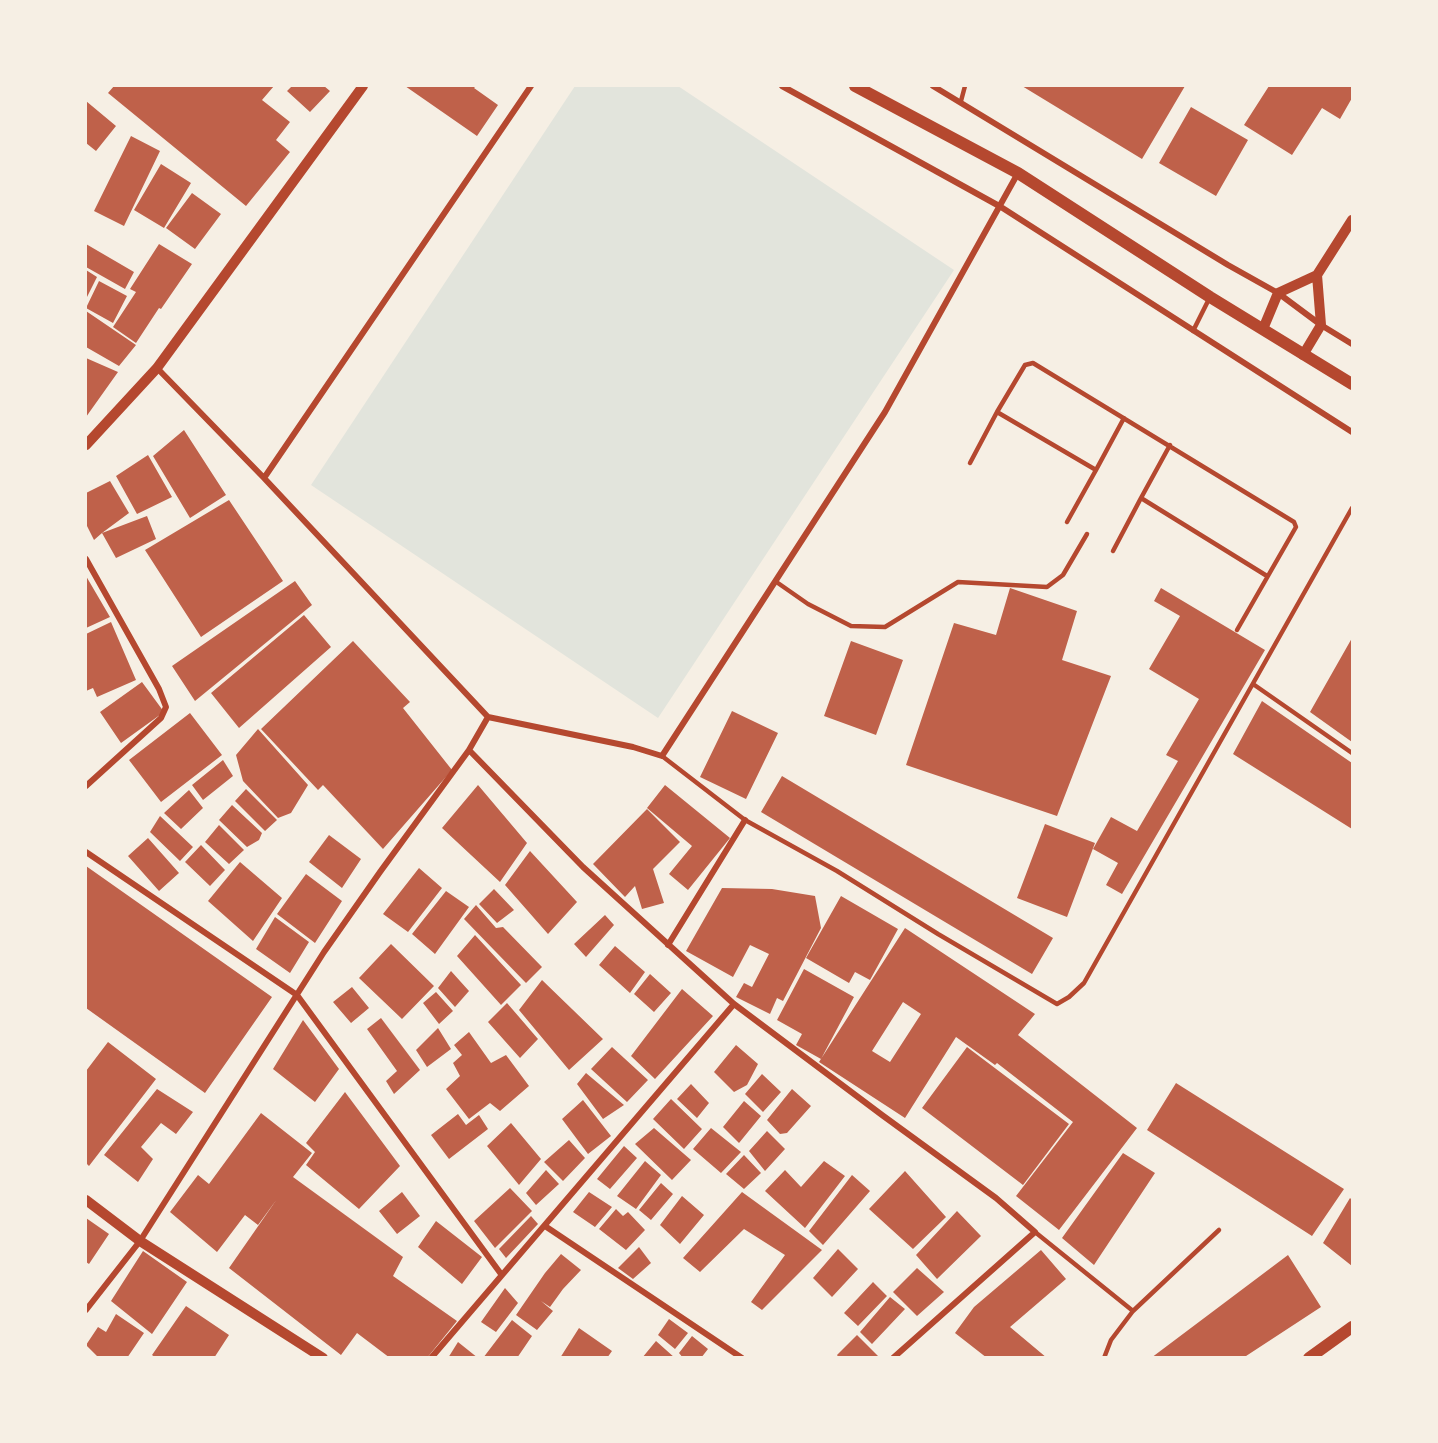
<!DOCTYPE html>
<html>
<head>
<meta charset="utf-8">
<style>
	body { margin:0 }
	#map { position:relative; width:1438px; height:1443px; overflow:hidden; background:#f6efe4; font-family:"Space Grotesk",sans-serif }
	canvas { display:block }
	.frame { position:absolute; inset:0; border:87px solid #f6efe4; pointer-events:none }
</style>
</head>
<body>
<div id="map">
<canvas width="1438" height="1443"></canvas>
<div class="frame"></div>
</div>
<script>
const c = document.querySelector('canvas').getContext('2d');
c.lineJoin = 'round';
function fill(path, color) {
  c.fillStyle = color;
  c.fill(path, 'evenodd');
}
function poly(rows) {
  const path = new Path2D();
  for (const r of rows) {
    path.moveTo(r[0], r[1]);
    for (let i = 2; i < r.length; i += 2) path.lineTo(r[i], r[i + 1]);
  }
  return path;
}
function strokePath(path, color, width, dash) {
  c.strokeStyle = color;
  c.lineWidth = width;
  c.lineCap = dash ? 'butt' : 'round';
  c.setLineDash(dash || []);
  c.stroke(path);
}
fill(poly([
	[575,86,678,86,954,270,658,718,311,485]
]), '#e2e4dc');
fill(poly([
	[114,86,274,86,262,100,290,122,276,140,290,152,246,206,108,93],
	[292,86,324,86,330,91,310,112,287,91],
	[405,86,476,86,474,88,498,105,477,136],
	[1022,86,1185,86,1142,159],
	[1269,86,1352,86,1352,98,1340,119,1322,108,1292,155,1244,125],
	[86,101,116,126,96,151,86,143],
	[1191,107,1248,140,1216,196,1159,163],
	[131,136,160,151,124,226,94,211],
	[161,164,191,183,164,228,134,210],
	[192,193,221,214,195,249,166,228],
	[86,244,134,272,125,289,86,267],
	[159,244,192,264,161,309,159,308,136,343,113,327,136,292,130,289],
	[86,270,97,277,86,299],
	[99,281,127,296,113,323,86,308],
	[86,311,136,345,119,366,86,347],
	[86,358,118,372,86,417],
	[184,430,226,495,190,518,153,456],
	[148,455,172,497,137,514,116,476],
	[110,481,129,513,102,533,147,516,156,539,116,558,102,533,94,540,86,524,86,493],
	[229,500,283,581,201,637,145,550],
	[86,576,110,617,86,628],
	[295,581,312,605,195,701,172,666],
	[1010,588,1077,611,1062,660,1111,676,1057,816,906,765,954,623,996,635],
	[1161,588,1265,650,1122,894,1106,885,1118,863,1093,849,1111,817,1137,831,1178,761,1166,755,1199,699,1149,669,1180,616,1154,601],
	[304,615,331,647,239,728,211,693],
	[111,622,136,680,97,697,93,688,86,691,86,634],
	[1352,638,1352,742,1310,712],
	[353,641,410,702,403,708,452,770,383,849,323,785,318,790,261,729],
	[851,641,903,660,876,735,824,716],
	[142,682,164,712,121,743,100,712],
	[1262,701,1352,763,1352,829,1233,754],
	[732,711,778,733,746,799,700,777],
	[190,713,222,755,161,802,129,760],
	[258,729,308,785,291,813,278,818,243,781,236,755],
	[223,760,233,776,203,800,192,785],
	[782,776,1053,938,1032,974,761,812],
	[478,785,527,843,500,882,442,828],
	[665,785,730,838,688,890,669,874,692,846,647,808],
	[246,789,277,820,265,831,235,801],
	[189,790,203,808,181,829,164,813],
	[232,805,262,833,259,840,247,847,219,820],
	[647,809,680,842,653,869,664,903,642,909,635,886,625,897,593,864],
	[160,816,193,847,180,861,150,832],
	[1045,824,1095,843,1067,917,1017,898],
	[219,825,244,850,229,864,205,842],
	[329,835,361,859,342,888,309,862],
	[148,838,179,873,159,891,128,856],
	[201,845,225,870,210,886,185,862],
	[530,851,577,902,548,934,505,885],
	[240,862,282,898,253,941,208,901],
	[86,866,272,997,205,1093,86,1008],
	[419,868,442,888,408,932,383,914],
	[306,874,342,901,315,943,277,914],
	[722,888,772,889,815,896,821,928,783,1001,777,998,770,1014,736,997,744,983,752,987,769,954,750,945,733,977,686,951],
	[494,889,514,910,497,923,479,904],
	[446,891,469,907,435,954,412,934],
	[841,896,898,929,870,980,855,972,849,983,806,958],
	[476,905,496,928,503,927,542,967,526,983,464,919],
	[605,915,614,925,586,957,574,944],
	[275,917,309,942,290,973,256,949],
	[905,928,1035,1014,1018,1035,1137,1128,1059,1230,1016,1196,1073,1122,997,1063,995,1065,956,1037,905,1118,819,1062],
	[903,1002,921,1014,890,1062,872,1051],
	[475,935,521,985,501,1005,457,956],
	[391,944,434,986,402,1019,359,978],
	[615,946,645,972,630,993,599,965],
	[804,969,854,997,821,1059,796,1045,802,1034,777,1020],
	[451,971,469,991,455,1007,438,988],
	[650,974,671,993,654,1012,634,994],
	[542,980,603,1039,569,1070,519,1010],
	[352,987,369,1008,351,1023,333,1002],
	[682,989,713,1016,655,1079,631,1056],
	[436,992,453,1011,439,1024,423,1003],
	[507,1003,538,1039,520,1058,488,1022],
	[381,1018,420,1070,394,1094,386,1081,397,1071,367,1029],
	[303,1020,339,1069,315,1102,273,1069],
	[438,1028,451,1049,427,1067,416,1050],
	[469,1032,491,1063,506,1055,529,1086,500,1111,490,1103,469,1119,446,1089,460,1076,453,1063,462,1055,454,1045],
	[108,1042,156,1079,89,1166,86,1163,86,1071],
	[736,1045,758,1064,747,1085,734,1092,714,1072],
	[612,1047,648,1080,627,1102,591,1069],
	[967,1047,1069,1124,1023,1185,922,1108],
	[586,1073,624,1105,603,1119,577,1084],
	[762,1074,781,1092,763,1112,745,1094],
	[1176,1083,1344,1189,1312,1236,1147,1130],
	[691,1084,709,1103,697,1118,677,1099],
	[157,1089,193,1112,176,1134,161,1123,141,1147,153,1159,138,1182,104,1155],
	[792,1089,811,1106,787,1133,780,1134,767,1120],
	[345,1092,400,1166,359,1209,306,1165,315,1152,306,1143],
	[671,1099,702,1129,684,1149,653,1119],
	[583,1100,611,1136,588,1154,562,1119],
	[744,1101,761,1116,739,1143,723,1127],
	[261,1113,312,1153,293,1177,403,1257,393,1276,457,1321,427,1358,390,1358,357,1333,341,1355,229,1268,277,1199,258,1225,245,1215,217,1252,170,1212,198,1175,209,1184],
	[458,1114,466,1125,479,1115,488,1129,449,1159,431,1135],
	[511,1123,541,1159,519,1185,487,1146],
	[654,1128,691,1160,672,1180,635,1144],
	[711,1128,741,1152,721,1173,693,1149],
	[767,1131,785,1149,765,1171,749,1151],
	[569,1140,585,1158,563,1181,544,1162],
	[624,1146,637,1158,610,1189,597,1179],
	[1123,1153,1155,1173,1094,1265,1062,1238],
	[744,1155,761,1173,744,1189,726,1174],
	[645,1161,661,1175,636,1209,617,1196],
	[824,1161,845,1176,805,1228,765,1191,785,1170,801,1187],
	[546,1170,559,1184,536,1205,526,1193],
	[905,1171,946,1217,913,1249,869,1209],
	[852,1175,870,1191,823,1245,809,1231],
	[661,1183,673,1194,651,1220,639,1210],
	[510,1188,532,1211,495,1248,474,1221],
	[402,1192,420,1216,397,1234,379,1211],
	[589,1192,612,1207,595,1227,573,1212],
	[742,1192,822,1250,762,1310,751,1302,785,1255,744,1229,700,1272,683,1258],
	[682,1196,704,1215,680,1244,660,1225],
	[1350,1198,1352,1200,1352,1266,1323,1243],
	[616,1209,623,1216,628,1212,645,1230,626,1250,599,1229],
	[957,1211,981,1236,937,1279,916,1255],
	[531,1216,538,1224,506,1258,499,1249],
	[86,1218,109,1234,89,1264,86,1262],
	[436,1221,482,1257,462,1284,418,1247],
	[639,1247,651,1263,633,1279,618,1268],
	[838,1249,858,1269,832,1297,813,1278],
	[1041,1250,1066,1279,1010,1327,1047,1358,987,1358,955,1333,974,1307],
	[143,1251,187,1282,152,1334,111,1301],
	[561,1254,581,1270,563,1289,550,1307,541,1301,553,1311,537,1330,516,1315,545,1273],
	[1288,1255,1321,1307,1243,1358,1151,1358],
	[917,1268,944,1292,917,1316,893,1292],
	[873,1282,887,1296,858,1326,844,1313],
	[505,1288,518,1303,496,1332,481,1322],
	[890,1297,905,1309,872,1344,860,1332],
	[186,1306,229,1335,214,1358,156,1358,152,1355],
	[116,1314,144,1333,127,1358,99,1358,86,1345,98,1327,106,1332],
	[669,1319,688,1333,675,1349,658,1335],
	[512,1320,532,1336,517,1358,483,1358],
	[579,1328,612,1351,607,1358,560,1358],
	[857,1335,878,1356,839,1358,837,1355],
	[692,1336,708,1349,701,1358,683,1358,679,1353],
	[656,1341,675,1358,642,1358],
	[458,1342,478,1358,448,1358]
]), '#bf614a');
strokePath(poly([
	[961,101,965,86],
	[1193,331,1209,299],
	[997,412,1096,470,1124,418],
	[1170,445,1141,498,1267,576],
	[970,463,997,412,1025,365,1033,363,1294,522,1296,527,1237,630],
	[1067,522,1096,470],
	[1113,551,1141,498],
	[775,581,808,604,851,626,885,627,958,582,1047,587,1063,575,1087,534],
	[1253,684,1352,753],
	[662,756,745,820,837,871,938,934,1057,1004,1069,997,1084,983,1352,508],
	[1035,1232,1133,1311],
	[1104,1358,1111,1340,1133,1311,1219,1230]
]), '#b5482f', 4.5);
strokePath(poly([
	[531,86,264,478,488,717,633,747,662,756,885,412,1018,173],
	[782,86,1001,207,1352,432],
	[933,86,1228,265,1278,293,1321,325,1352,344],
	[157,368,264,478],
	[86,559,159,689,166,707,161,718,86,786],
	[469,750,488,717],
	[86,852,297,995,501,1274],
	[668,945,745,820],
	[545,1226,742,1358],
	[86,1310,140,1241,324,952,380,872,469,750,583,867,734,1004,882,1115,996,1198,1035,1232,893,1358],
	[431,1358,734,1004]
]), '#b5482f', 6);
strokePath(poly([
	[1263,329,1278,293,1317,275,1352,220],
	[1303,355,1321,325,1317,275],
	[86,445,157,368,363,86],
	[86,1200,140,1241,323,1358]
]), '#b5482f', 10);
strokePath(poly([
	[855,86,1018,173,1210,297,1352,384],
	[1309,1358,1352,1327]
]), '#b5482f', 12);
</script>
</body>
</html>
